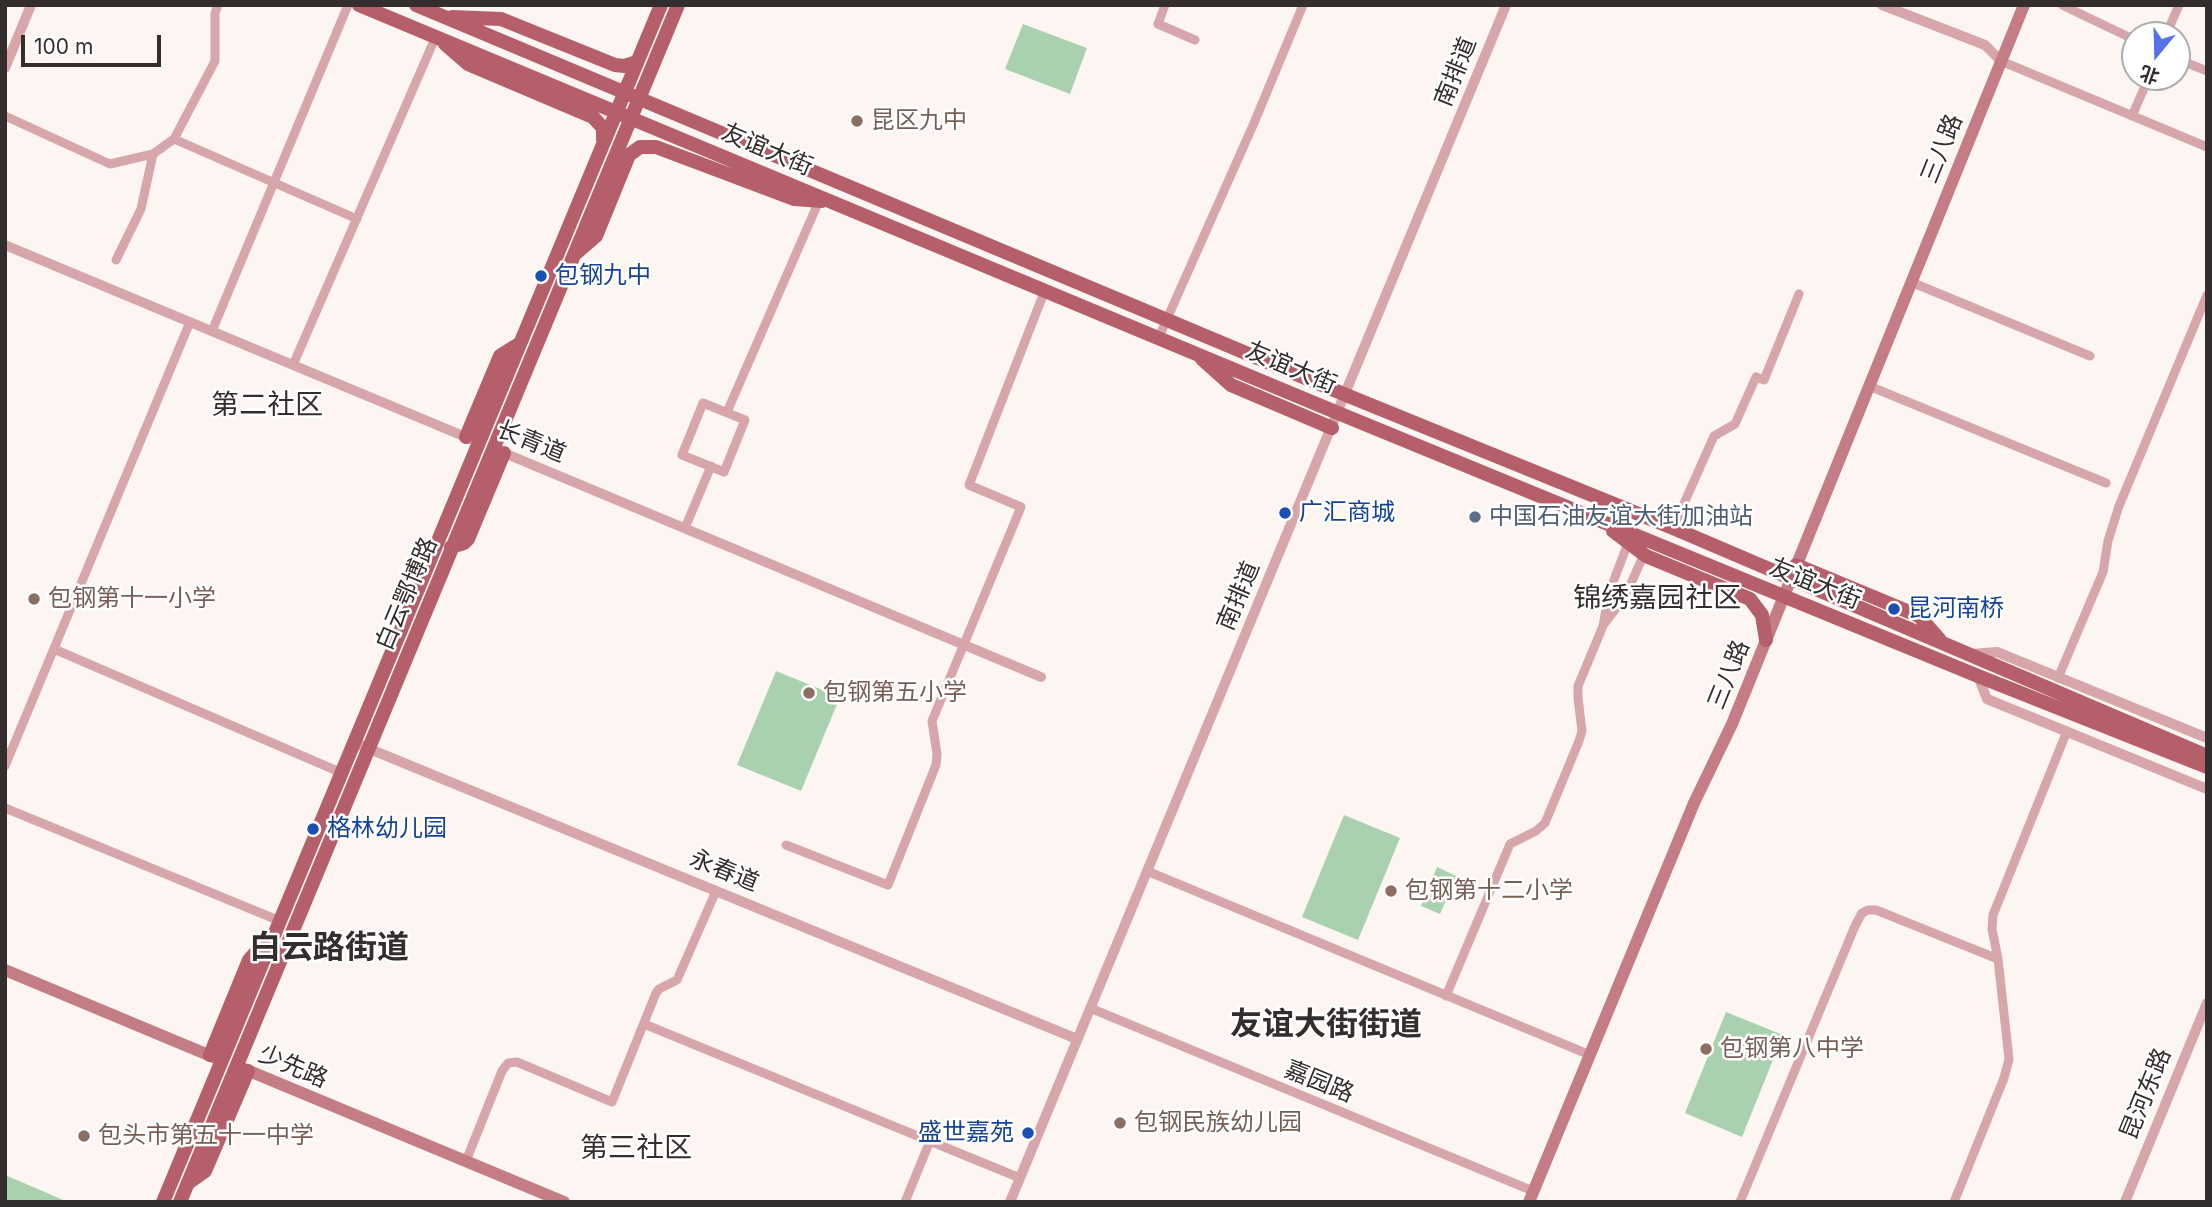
<!DOCTYPE html>
<html>
<head>
<meta charset="utf-8">
<style>
	body { margin:0 }
	#map { position:relative; width:2212px; height:1207px; overflow:hidden; background:#fdf5f1; font-family:Inter,"Noto Sans SC",sans-serif }
	canvas { display:block }
	.frame { position:absolute; inset:0; border:7px solid #332e2d; pointer-events:none }
	.north { position:absolute; left:2121px; top:21px; width:70px; height:70px; box-sizing:border-box; background:#fff; border:2px solid #adabab; border-radius:50%; rotate:199deg; font-size:19px; font-weight:700; line-height:28px; text-align:center; color:#332e2d }
	.north::after { content:''; display:block; margin:auto; width:24px; height:32px; background:#5771e7; clip-path:polygon(50% 0,100% 100%,50% 72%,0 100%) }
	.scale { position:absolute; left:21px; top:35px; width:140px; height:32px; box-sizing:border-box; border:4px solid #332e2d; border-top:0; padding-left:9px; font-size:21px; line-height:24px; white-space:nowrap; color:#332e2d; -webkit-text-stroke:5px #fff; paint-order:stroke }
</style>
</head>
<body>
<div id="map">
<canvas width="2212" height="1207"></canvas>
<div class="frame"></div>
<div class="north">北</div>
<div class="scale">100 m</div>
</div>
<script>
const c = document.querySelector('canvas').getContext('2d');
c.lineJoin = 'round';
function fill(path, color) {
  c.fillStyle = color;
  c.fill(path, 'evenodd');
}
function poly(rows) {
  const path = new Path2D();
  for (const r of rows) {
    path.moveTo(r[0], r[1]);
    for (let i = 2; i < r.length; i += 2) path.lineTo(r[i], r[i + 1]);
  }
  return path;
}
function strokePath(path, color, width, dash) {
  c.strokeStyle = color;
  c.lineWidth = width;
  c.lineCap = dash ? 'butt' : 'round';
  c.setLineDash(dash || []);
  c.stroke(path);
}
function write(font, color, halo, rows, align = 'center') {
  c.font = font + ' Inter,"Noto Sans SC",sans-serif';
  c.lineWidth = 5;
  c.setLineDash([]);
  c.textBaseline = 'middle';
  c.strokeStyle = halo;
  c.fillStyle = color;
  for (const [text, x, y, turn = 0] of rows) {
    c.save();
    c.translate(x, y);
    c.rotate((+turn || 0) * Math.PI / 180);
    c.textAlign = isNaN(turn) ? turn : align;
    if (halo) c.strokeText(text, 0, 0);
    c.fillText(text, 0, 0);
    c.restore();
  }
}
fill(poly([
	[1023,24,1087,48,1070,94,1005,69],
	[776,671,840,697,801,791,737,765],
	[1344,815,1400,838,1358,940,1302,917],
	[1437,867,1456,876,1440,914,1421,906],
	[1726,1012,1783,1035,1742,1137,1685,1113],
	[5,1175,68,1202,5,1202]
]), '#a9d1b0');
strokePath(poly([
	[1165,5,1158,24,1195,40],
	[2062,5,2135,40],
	[2166,35,2179,5],
	[2177,59,2207,71],
	[2001,61,2207,147],
	[5,116,110,164,153,154,174,139,215,61,215,13,218,5],
	[2132,116,2149,77],
	[174,139,357,219],
	[116,260,141,209,153,154],
	[1911,282,2090,356],
	[212,331,348,5],
	[1159,337,1254,123,1303,5],
	[293,365,436,36],
	[1869,386,2106,483],
	[703,403,745,420,724,472,682,455,703,403],
	[727,412,819,201],
	[685,528,711,466],
	[1673,528,1714,436,1735,424,1756,377,1764,380,1799,294],
	[1604,624,1625,597,1644,554],
	[54,649,342,773],
	[2058,678,2103,572,2108,541,2119,506,2207,295],
	[5,766,190,322],
	[5,808,280,921],
	[786,845,888,885,936,765,937,754,932,721,1021,507,969,485,1045,290],
	[1147,871,1590,1055],
	[1446,996,1510,844,1536,831,1545,823,1579,741,1582,731,1578,698,1578,686,1603,626,1609,593,1628,543],
	[1090,1008,1533,1191],
	[644,1024,1020,1178],
	[466,1161,502,1071,508,1063,517,1062,612,1102,656,993,659,989,677,980,716,891],
	[905,1202,930,1141],
	[1740,1202,1855,926,1862,913,1868,910,1876,910,1998,959],
	[1954,1202,2004,1078,2009,1059,1998,959,1992,929,1993,915,2067,731]
]), '#d7a6aa', 9);
strokePath(poly([
	[1882,5,1985,45,2001,61],
	[5,68,31,5],
	[5,245,473,440],
	[497,450,1041,677],
	[1971,654,1997,652,2207,738],
	[1978,676,1987,699,2207,789],
	[355,743,1077,1039],
	[1010,1202,1506,5],
	[2125,1202,2207,1003]
]), '#d7a6aa', 10);
strokePath(poly([
	[5,970,218,1059],
	[242,1068,564,1202],
	[1529,1202,1694,803,1732,724,2024,5]
]), '#c47d85', 12);
strokePath(poly([
	[359,5,1338,413,1978,676,2207,767],
	[416,5,1346,395,1673,528,2207,756],
	[452,17,501,19,615,65,624,66,637,62],
	[445,44,468,64,593,117,603,128,603,140],
	[574,255,596,236,629,155,640,147,656,147,794,199,822,201],
	[1202,359,1231,385,1332,428],
	[466,437,500,356,519,344],
	[1613,531,1646,556,1750,599,1762,615,1766,640],
	[451,547,464,543,468,539,504,453],
	[1796,565,1919,616,1940,640],
	[210,1055,249,960,255,953,270,945],
	[188,1183,205,1171,248,1071],
	[163,1202,661,5],
	[180,1202,678,5]
]), '#b55f6b', 14);
for (const [x, y, r, color] of [
	[857,121,7,"#8d6e63"],
	[541,276,7,"#1a4fb4"],
	[1285,513,7,"#1a4fb4"],
	[1475,517,7,"#5c6f8a"],
	[34,599,7,"#8d6e63"],
	[1894,609,7,"#1a4fb4"],
	[809,693,7,"#8d6e63"],
	[313,829,7,"#1a4fb4"],
	[1391,891,7,"#8d6e63"],
	[1706,1049,7,"#8d6e63"],
	[1120,1123,7,"#8d6e63"],
	[1028,1133,7,"#1a4fb4"],
	[84,1136,7,"#8d6e63"]
]) {
  const dot = new Path2D();
  dot.arc(x, y, r, 0, 2 * Math.PI);
  c.fillStyle = color;
  c.fill(dot);
  strokePath(dot, '#fff', 2.5);
}
write('24px', '#332e2d', '#fff', [
	["南排道",1456,72,-68],
	["三八路",1942,149,-68],
	["友谊大街",767,150,23],
	["友谊大街",1291,368,23],
	["长青道",531,442,22],
	["友谊大街",1815,584,22],
	["白云鄂博路",407,594,-67],
	["南排道",1239,596,-67],
	["三八路",1729,675,-68],
	["永春道",724,871,22],
	["少先路",293,1067,23],
	["嘉园路",1319,1082,22],
	["昆河东路",2146,1094,-68]
]);
write('24px', '#785e54', '#fff', [
	["昆区九中",871,121],
	["包钢第十一小学",48,599],
	["包钢第五小学",823,693],
	["包钢第十二小学",1405,891],
	["包钢第八中学",1720,1049],
	["包钢民族幼儿园",1134,1123],
	["包头市第五十一中学",98,1136]
], 'left');
write('24px', '#164399', '#fff', [
	["包钢九中",555,276],
	["广汇商城",1299,513],
	["昆河南桥",1908,609],
	["格林幼儿园",327,829],
	["盛世嘉苑",1014,1133,"right"]
], 'left');
write('24px', '#4e5e75', '#fff', [
	["中国石油友谊大街加油站",1489,517]
], 'left');
write('28px', '#332e2d', '#fff', [
	["第二社区",267,406],
	["锦绣嘉园社区",1657,599],
	["第三社区",636,1149]
]);
write('bold 32px', '#332e2d', '#fff', [
	["白云路街道",329,948],
	["友谊大街街道",1326,1025]
]);
</script>
</body>
</html>
